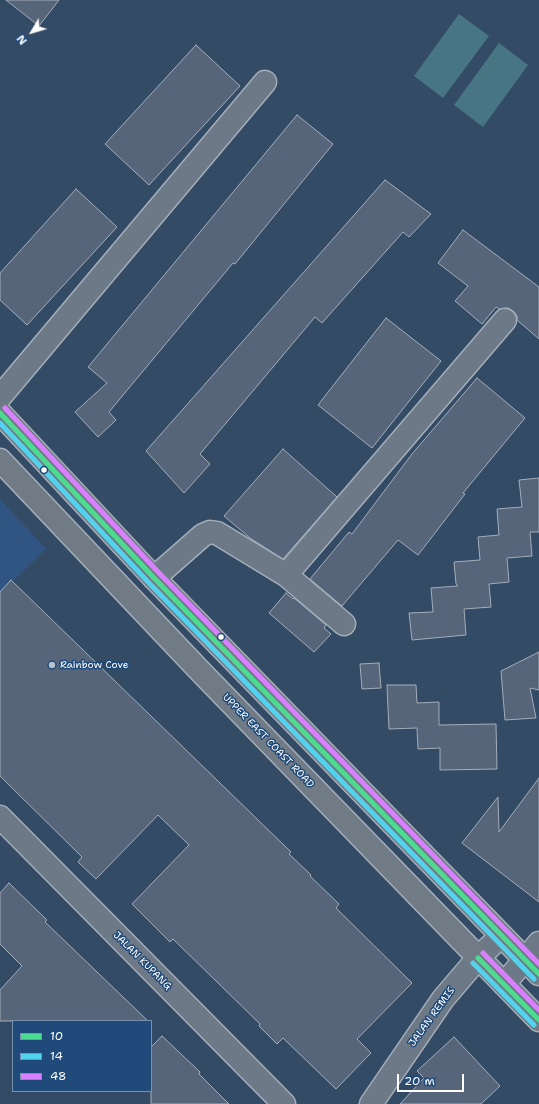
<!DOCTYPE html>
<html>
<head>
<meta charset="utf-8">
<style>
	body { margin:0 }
	#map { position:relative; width:539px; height:1104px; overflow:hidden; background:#344b65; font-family:"Shantell Sans",sans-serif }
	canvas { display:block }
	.legend { position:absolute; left:12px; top:1020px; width:140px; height:72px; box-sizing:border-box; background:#1f4a7a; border:1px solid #7992af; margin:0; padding:5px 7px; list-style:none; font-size:12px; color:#fff }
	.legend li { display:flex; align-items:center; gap:8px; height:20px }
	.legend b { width:20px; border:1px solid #7992af }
	.north { position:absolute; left:12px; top:12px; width:40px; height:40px; -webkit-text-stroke:3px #1f4a7a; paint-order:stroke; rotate:232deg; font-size:11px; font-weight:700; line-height:16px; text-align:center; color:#fff }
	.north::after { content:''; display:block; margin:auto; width:14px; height:18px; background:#fff; clip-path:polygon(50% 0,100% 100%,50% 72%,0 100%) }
	.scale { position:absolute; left:397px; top:1074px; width:67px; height:18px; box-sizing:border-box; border:2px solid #fff; border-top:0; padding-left:5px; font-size:12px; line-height:14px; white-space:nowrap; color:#fff; -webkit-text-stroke:3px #1f4a7a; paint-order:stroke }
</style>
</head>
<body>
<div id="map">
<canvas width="539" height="1104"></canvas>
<ul class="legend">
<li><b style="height:5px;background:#4ddb92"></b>10</li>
<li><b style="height:5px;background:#53d2ee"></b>14</li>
<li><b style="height:5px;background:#d880ff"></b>48</li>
</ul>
<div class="north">N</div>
<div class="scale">20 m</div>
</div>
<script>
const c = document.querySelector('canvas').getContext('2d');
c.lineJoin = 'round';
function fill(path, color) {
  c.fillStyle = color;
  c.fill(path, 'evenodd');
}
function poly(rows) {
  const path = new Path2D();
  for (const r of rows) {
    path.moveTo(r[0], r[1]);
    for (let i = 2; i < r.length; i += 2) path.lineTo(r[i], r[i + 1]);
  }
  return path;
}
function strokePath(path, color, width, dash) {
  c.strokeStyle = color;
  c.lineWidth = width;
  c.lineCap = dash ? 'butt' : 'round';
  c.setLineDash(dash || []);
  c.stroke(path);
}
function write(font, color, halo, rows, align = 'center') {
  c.font = font + ' "Shantell Sans",sans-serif';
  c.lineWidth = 3;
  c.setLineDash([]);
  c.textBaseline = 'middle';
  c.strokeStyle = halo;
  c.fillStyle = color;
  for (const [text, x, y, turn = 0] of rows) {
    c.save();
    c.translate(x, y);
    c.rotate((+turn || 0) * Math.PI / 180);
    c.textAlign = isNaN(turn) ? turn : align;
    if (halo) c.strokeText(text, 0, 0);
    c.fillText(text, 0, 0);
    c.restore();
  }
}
fill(poly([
	[0,499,46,549,0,594]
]), '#315582');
fill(poly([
	[459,14,489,36,443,98,414,76],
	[499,43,528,65,483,127,454,105]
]), '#477584');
const building = poly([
	[6,0,59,0,39,26,6,0],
	[196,45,240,86,149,185,105,144,196,45],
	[297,115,333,144,235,264,233,263,109,412,116,420,98,437,75,412,107,383,88,367,297,115],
	[385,180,431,214,409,237,403,232,322,323,315,317,200,454,210,464,184,493,146,451,385,180],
	[76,189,117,227,27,325,0,300,0,273,76,189],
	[463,230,539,287,539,339,517,320,517,316,513,311,508,308,499,309,496,307,482,324,455,301,468,286,438,263,463,230],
	[386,318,441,361,372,448,318,405,386,318],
	[477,378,525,418,463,493,465,494,418,555,398,540,342,606,310,579,349,532,352,534,412,454,477,378],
	[283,449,337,497,283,559,250,538,224,516,283,449],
	[539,478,539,532,530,532,532,556,507,558,509,582,489,584,491,607,464,609,466,635,412,640,409,613,433,612,431,588,458,586,456,584,454,562,480,560,478,537,499,535,497,509,522,507,519,480,539,478],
	[11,580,291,852,289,854,311,875,310,876,339,904,336,908,412,983,357,1039,371,1053,336,1089,283,1038,277,1044,259,1026,260,1024,173,939,170,942,132,904,189,845,158,815,96,879,78,862,82,857,0,776,0,592,11,580],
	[286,593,293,599,294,598,326,625,324,628,331,634,314,652,269,613,286,593],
	[539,652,539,690,530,688,536,718,505,720,501,671,539,652],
	[379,663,381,688,362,689,360,664,379,663],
	[387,685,416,685,417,703,439,702,439,725,496,724,497,769,440,770,440,748,418,749,417,728,389,729,387,685],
	[539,778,539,902,462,843,498,797,499,832,539,778],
	[9,883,47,920,45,922,148,1021,0,1021,0,990,22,966,0,944,0,893,9,883],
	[162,1036,200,1072,199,1074,229,1104,151,1104,151,1047,162,1036],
	[454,1037,500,1086,481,1104,400,1104,424,1078,417,1071,454,1037]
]);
fill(building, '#56657a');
strokePath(building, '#a4aeba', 1);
const minor = poly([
	[0,397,265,82],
	[286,575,505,320],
	[154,578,203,535,210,532,217,533,286,575,344,624],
	[0,817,284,1104],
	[504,984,539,943],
	[371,1104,443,999,478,958,501,936]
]);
const major = poly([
	[0,413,154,578,539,974],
	[0,460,200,671,539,1020]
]);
strokePath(minor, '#a4aeba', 25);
strokePath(major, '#a4aeba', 25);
strokePath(minor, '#6d7986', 22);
strokePath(major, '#717b85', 22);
strokePath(poly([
	[0,413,154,578,539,974],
	[478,958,539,1020]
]), '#4ddb92', 5);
strokePath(poly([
	[0,423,149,583,534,979],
	[473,963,534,1025]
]), '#53d2ee', 5);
strokePath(poly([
	[5,408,159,573,539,964],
	[483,953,539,1010]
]), '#d880ff', 5);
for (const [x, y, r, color] of [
	[44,470,3.5,"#fff"],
	[221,637,3.5,"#fff"],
	[52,665,4,"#b8c0c9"]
]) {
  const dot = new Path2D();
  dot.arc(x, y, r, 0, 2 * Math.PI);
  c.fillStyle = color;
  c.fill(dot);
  strokePath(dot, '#1f4a7a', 1.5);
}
write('10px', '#fff', '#1f4a7a', [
	["Rainbow Cove",60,665]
], 'left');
write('10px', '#fff', '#1f4a7a', [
	["UPPER EAST COAST ROAD",268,741,46],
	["JALAN KUPANG",142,961,45],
	["JALAN REMIS",432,1017,-54]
]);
</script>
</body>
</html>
